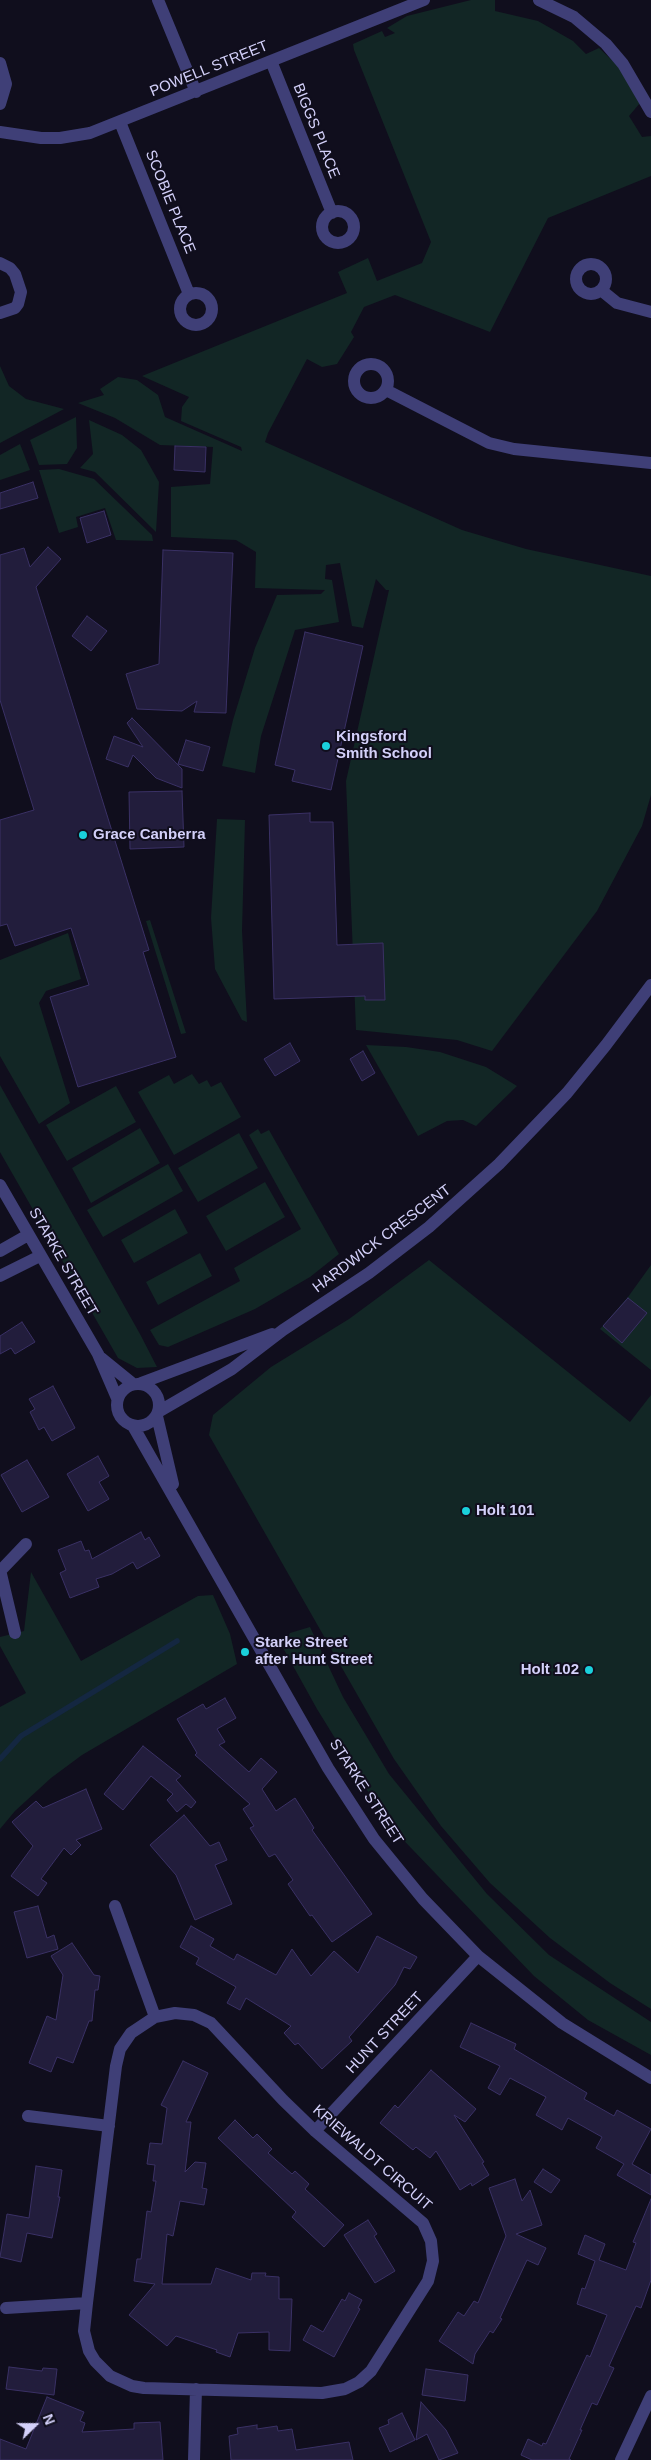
<!DOCTYPE html>
<html>
<head>
<meta charset="utf-8">
<style>
	body { margin:0 }
	#map { position:relative; width:651px; height:2460px; overflow:hidden; background:#100e1d; font-family:Helvetica,sans-serif }
	canvas { display:block }
	.north { position:absolute; left:10px; top:2400px; width:50px; height:50px; -webkit-text-stroke:4px #100e1d; paint-order:stroke; rotate:68deg; font-size:14px; font-weight:700; line-height:20px; text-align:center; color:#d3d0f9 }
	.north::after { content:''; display:block; margin:auto; width:18px; height:22px; background:#d3d0f9; clip-path:polygon(50% 0,100% 100%,50% 72%,0 100%) }
</style>
</head>
<body>
<div id="map">
<canvas width="651" height="2460"></canvas>
<div class="north">N</div>
</div>
<script>
const c = document.querySelector('canvas').getContext('2d');
c.lineJoin = 'round';
function fill(path, color) {
  c.fillStyle = color;
  c.fill(path, 'evenodd');
}
function poly(rows) {
  const path = new Path2D();
  for (const r of rows) {
    if (r.length === 3) {
      path.moveTo(r[0] + r[2], r[1]);
      path.arc(r[0], r[1], r[2], 0, 2 * Math.PI);
      continue;
    }
    path.moveTo(r[0], r[1]);
    for (let i = 2; i < r.length; i += 2) path.lineTo(r[i], r[i + 1]);
  }
  return path;
}
function strokePath(path, color, width, dash) {
  c.strokeStyle = color;
  c.lineWidth = width;
  c.lineCap = dash ? 'butt' : 'round';
  c.setLineDash(dash || []);
  c.stroke(path);
}
function write(font, color, halo, rows, align = 'center') {
  c.font = font + ' Helvetica,sans-serif';
  c.lineWidth = 4;
  c.setLineDash([]);
  c.textBaseline = 'middle';
  c.strokeStyle = halo;
  c.fillStyle = color;
  for (const [text, x, y, turn = 0] of rows) {
    c.save();
    c.translate(x, y);
    c.rotate((+turn || 0) * Math.PI / 180);
    c.textAlign = isNaN(turn) ? turn : align;
    if (halo) c.strokeText(text, 0, 0);
    c.fillText(text, 0, 0);
    c.restore();
  }
}
fill(poly([
	[471,0,495,0,495,11,538,21,573,41,586,54,599,48,618,66,640,103,629,116,642,137,651,136,651,176,548,218,490,332,395,295,364,307,351,332,354,337,337,364,322,367,307,359,268,433,265,442,462,530,526,549,651,576,651,795,642,826,597,911,492,1051,457,1040,356,1030,346,781,389,590,386,590,376,579,363,628,352,626,340,563,326,565,325,579,332,580,339,622,295,630,261,736,255,773,222,766,233,720,255,648,277,595,321,594,325,590,255,588,256,552,236,540,171,537,171,487,210,484,213,447,160,445,115,418,78,403,104,395,100,389,118,377,137,380,158,395,165,417,242,451,241,447,181,421,182,407,189,397,142,376,347,293,338,272,368,258,377,281,422,263,431,242,354,50,353,44,382,31,385,37,395,33,387,28,407,16],
	[0,366,9,386,26,399,64,409,0,443],
	[76,417,77,448,67,464,39,465,30,440],
	[89,420,122,435,141,450,159,482,156,532,95,472,80,468,93,454],
	[20,444,30,470,0,480,0,455],
	[59,469,94,479,152,535,153,541,116,540,105,508,76,517,78,527,59,533,39,470],
	[217,819,245,820,242,931,247,1022,242,1020,215,969,211,918],
	[150,920,186,1033,181,1034,146,921],
	[68,933,81,979,46,991,39,1003,70,1103,39,1124,0,1056,0,960],
	[366,1045,406,1047,440,1052,486,1067,517,1086,476,1126,463,1120,447,1121,418,1136],
	[192,1074,199,1084,207,1080,211,1087,221,1082,241,1117,174,1155,138,1092,169,1075,174,1084],
	[0,1085,140,1334,157,1367,137,1368,118,1358,0,1152],
	[116,1086,136,1122,67,1161,46,1125],
	[140,1128,160,1163,91,1203,72,1168],
	[258,1129,261,1134,269,1130,339,1254,310,1277,255,1309,168,1347,159,1345,150,1330,240,1281,234,1268,301,1229,249,1135],
	[239,1133,258,1168,198,1202,178,1168],
	[168,1164,183,1191,103,1237,87,1210],
	[265,1182,285,1217,226,1251,206,1216],
	[175,1209,188,1233,134,1263,121,1240],
	[200,1253,212,1276,158,1305,146,1282],
	[429,1260,630,1422,651,1395,651,2009,610,1983,550,1938,490,1883,441,1826,394,1759,209,1435,213,1415,271,1367,349,1319],
	[651,1265,651,1370,600,1329,628,1297],
	[31,1572,81,1661,198,1596,213,1595,230,1634,237,1664,82,1755,51,1778,15,1811,0,1829,0,1707,26,1693,0,1646,0,1637,24,1631],
	[310,1627,343,1697,389,1774,487,1894,549,1955,651,2022,651,2055,588,2020,534,1976,388,1824,317,1709,282,1646,290,1633]
]), '#122625');
strokePath(poly([
	[0,1759,21,1736,177,1641]
]), '#142741', 5.5);
const building = poly([
	[175,446,206,447,205,472,174,470,175,446],
	[33,482,38,498,0,509,0,493,33,482],
	[104,511,111,535,87,543,80,518,104,511],
	[48,547,61,559,36,587,149,950,143,952,176,1057,78,1087,50,997,89,985,71,928,15,946,7,924,0,926,0,820,34,810,0,700,0,555,24,548,30,567,48,547],
	[163,550,233,553,226,713,194,712,197,701,182,711,137,709,126,674,159,664,163,550],
	[87,616,107,631,91,651,72,636,87,616],
	[305,632,363,646,331,790,292,781,295,770,275,765,305,632],
	[132,718,182,769,182,788,156,778,133,755,128,767,106,759,114,736,143,747,127,723,132,718],
	[186,740,210,747,203,771,178,764,186,740],
	[182,791,184,847,130,849,129,792,182,791],
	[310,813,310,822,333,822,337,945,383,943,385,1000,365,1000,365,996,274,999,269,815,310,813],
	[290,1043,300,1061,275,1076,264,1059,290,1043],
	[363,1051,375,1073,362,1081,350,1059,363,1051],
	[628,1298,647,1313,622,1343,603,1326,628,1298],
	[22,1322,35,1342,15,1354,11,1348,0,1354,0,1336,22,1322],
	[53,1386,75,1428,52,1441,44,1427,39,1430,30,1412,35,1409,29,1399,53,1386],
	[98,1456,109,1476,99,1482,109,1499,88,1511,67,1474,98,1456],
	[27,1460,49,1497,22,1512,1,1475,27,1460],
	[141,1532,145,1540,149,1537,160,1556,137,1569,133,1562,112,1574,96,1579,99,1587,70,1598,60,1573,66,1570,58,1550,81,1541,85,1551,89,1550,92,1559,141,1532],
	[225,1698,236,1718,217,1729,225,1742,219,1745,249,1772,261,1758,277,1772,262,1789,276,1811,295,1798,314,1828,312,1830,372,1914,332,1942,312,1915,310,1916,288,1884,293,1880,275,1854,269,1857,250,1828,254,1826,243,1809,250,1804,195,1755,197,1753,177,1719,203,1704,206,1709,225,1698],
	[143,1746,181,1776,176,1780,196,1802,191,1808,186,1804,177,1812,167,1800,173,1794,151,1776,123,1810,104,1794,143,1746],
	[86,1789,102,1829,76,1840,81,1845,71,1855,64,1848,41,1879,47,1883,38,1896,11,1876,33,1846,12,1822,36,1801,43,1808,86,1789],
	[184,1815,210,1846,219,1842,227,1860,215,1865,232,1904,195,1920,176,1875,150,1845,184,1815],
	[38,1906,47,1938,54,1935,58,1949,27,1958,14,1912,38,1906],
	[191,1926,214,1939,210,1946,234,1960,237,1954,276,1975,292,1949,311,1976,334,1951,358,1973,377,1936,417,1957,410,1969,404,1967,395,1985,349,2037,352,2041,322,2069,298,2043,295,2045,284,2033,291,2026,246,1998,240,2010,227,2003,236,1987,196,1964,199,1958,180,1947,191,1926],
	[72,1943,94,1975,100,1976,98,1990,95,1990,92,2021,89,2021,73,2063,57,2057,51,2072,29,2063,47,2016,56,2020,63,1975,51,1956,72,1943],
	[471,2023,516,2044,514,2049,587,2093,584,2099,614,2116,617,2110,651,2129,632,2164,651,2175,651,2195,617,2175,624,2164,596,2148,602,2137,568,2118,562,2130,536,2115,546,2097,510,2078,500,2095,488,2088,500,2066,460,2047,471,2023],
	[183,2061,208,2073,186,2122,191,2122,185,2172,195,2162,206,2163,202,2188,207,2189,204,2205,180,2201,173,2236,167,2234,162,2284,211,2284,216,2268,251,2280,252,2273,266,2273,265,2276,279,2277,279,2299,292,2299,290,2351,269,2350,269,2332,238,2333,230,2357,216,2352,217,2350,176,2336,167,2346,129,2315,155,2284,134,2281,137,2259,141,2259,147,2211,151,2212,156,2181,153,2181,155,2165,147,2164,150,2143,162,2144,167,2108,161,2105,183,2061],
	[431,2070,476,2109,465,2122,454,2115,484,2162,482,2163,489,2175,472,2186,471,2183,460,2190,436,2151,430,2158,416,2147,413,2150,380,2123,395,2105,398,2108,431,2070],
	[235,2120,253,2138,257,2134,272,2149,268,2153,292,2174,295,2171,309,2184,305,2189,344,2225,324,2247,292,2217,296,2212,218,2138,235,2120],
	[36,2166,62,2170,58,2197,60,2197,52,2238,27,2233,21,2262,0,2257,7,2214,29,2218,36,2166],
	[543,2169,560,2180,551,2193,534,2182,543,2169],
	[515,2179,522,2201,530,2190,542,2225,516,2234,546,2248,538,2265,527,2260,500,2318,502,2319,493,2333,490,2331,475,2354,473,2364,439,2341,458,2312,464,2316,474,2301,478,2303,506,2236,489,2188,515,2179],
	[651,2199,651,2280,641,2308,636,2306,609,2366,614,2368,597,2405,592,2403,580,2430,582,2430,569,2459,571,2460,532,2460,521,2455,528,2439,542,2446,543,2443,546,2444,587,2355,590,2357,607,2315,577,2304,582,2288,585,2289,595,2261,578,2254,585,2235,605,2244,599,2260,626,2270,636,2243,633,2242,651,2199],
	[368,2220,377,2234,374,2236,395,2271,375,2283,344,2235,368,2220],
	[349,2293,362,2300,358,2308,360,2309,334,2357,303,2340,311,2325,323,2332,342,2299,345,2301,349,2293],
	[9,2367,42,2371,43,2368,57,2369,54,2395,6,2389,9,2367],
	[426,2369,468,2375,465,2401,422,2395,426,2369],
	[47,2397,84,2412,80,2421,85,2423,82,2432,134,2429,134,2423,160,2422,163,2460,0,2460,0,2439,26,2449,47,2397],
	[421,2402,446,2430,458,2453,439,2460,427,2434,416,2440,421,2402],
	[402,2413,415,2440,390,2452,379,2428,389,2424,388,2420,402,2413],
	[257,2425,257,2429,277,2426,278,2431,292,2429,296,2450,349,2442,353,2460,231,2460,229,2436,238,2434,237,2428,257,2425]
]);
fill(building, '#221d3c');
strokePath(building, '#3a3165', 1);
strokePath(poly([
	[158,0,196,92],
	[539,0,574,17,606,44,623,64,651,112],
	[271,61,332,213],
	[0,63,6,84,0,104],
	[120,122,189,294],
	[0,132,41,138,60,138,90,133,424,0],
	[338,227,16],
	[0,263,10,268,15,274,21,292,18,304,15,308,0,313],
	[591,279,15],
	[601,290,617,303,651,312],
	[196,309,16],
	[371,381,17],
	[386,390,489,443,514,449,651,463],
	[0,1185,98,1354,117,1398],
	[0,1251,28,1235],
	[0,1276,40,1256],
	[101,1358,133,1384],
	[141,1383,272,1334],
	[138,1405,21],
	[158,1412,232,1369,283,1330,369,1273,429,1227,499,1164,567,1093,606,1045,651,985],
	[157,1416,173,1484],
	[133,1426,328,1768,374,1839,423,1899,478,1956,562,2023,651,2078],
	[0,1570,15,1633],
	[1,1570,26,1544],
	[28,2116,109,2126],
	[315,2131,478,1956],
	[87,2303,84,2331,89,2351,95,2361,110,2376,132,2386,144,2388,322,2393,345,2389,359,2382,371,2371,428,2281,433,2261,431,2241,423,2223,315,2131,283,2100,211,2023,194,2015,175,2013,155,2017,115,1906],
	[6,2308,87,2303,116,2066,120,2049,131,2033,155,2017],
	[194,2460,196,2389],
	[621,2460,651,2396]
]), '#3f3f77', 12);
for (const [x, y, r, color] of [
	[326,746,5,"#1ad0db"],
	[83,835,5,"#1ad0db"],
	[466,1511,5,"#1ad0db"],
	[245,1652,5,"#1ad0db"],
	[589,1670,5,"#1ad0db"]
]) {
  const dot = new Path2D();
  dot.arc(x, y, r, 0, 2 * Math.PI);
  c.fillStyle = color;
  c.fill(dot);
  strokePath(dot, '#100e1d', 2);
}
write('15px', '#d3d0f9', '#100e1d', [
	["POWELL STREET",209,69,-22],
	["BIGGS PLACE",316,131,68],
	["SCOBIE PLACE",170,202,68],
	["HARDWICK CRESCENT",382,1239,-37],
	["STARKE STREET",63,1262,60],
	["STARKE STREET",366,1792,57],
	["HUNT STREET",385,2033,-47],
	["KRIEWALDT CIRCUIT",372,2158,41]
]);
write('bold 15px', '#d3d0f9', '#100e1d', [
	["Kingsford",336,737],
	["Smith School",336,754],
	["Grace Canberra",93,835],
	["Holt 101",476,1511],
	["Starke Street",255,1643],
	["after Hunt Street",255,1660],
	["Holt 102",579,1670,"right"]
], 'left');
</script>
</body>
</html>
